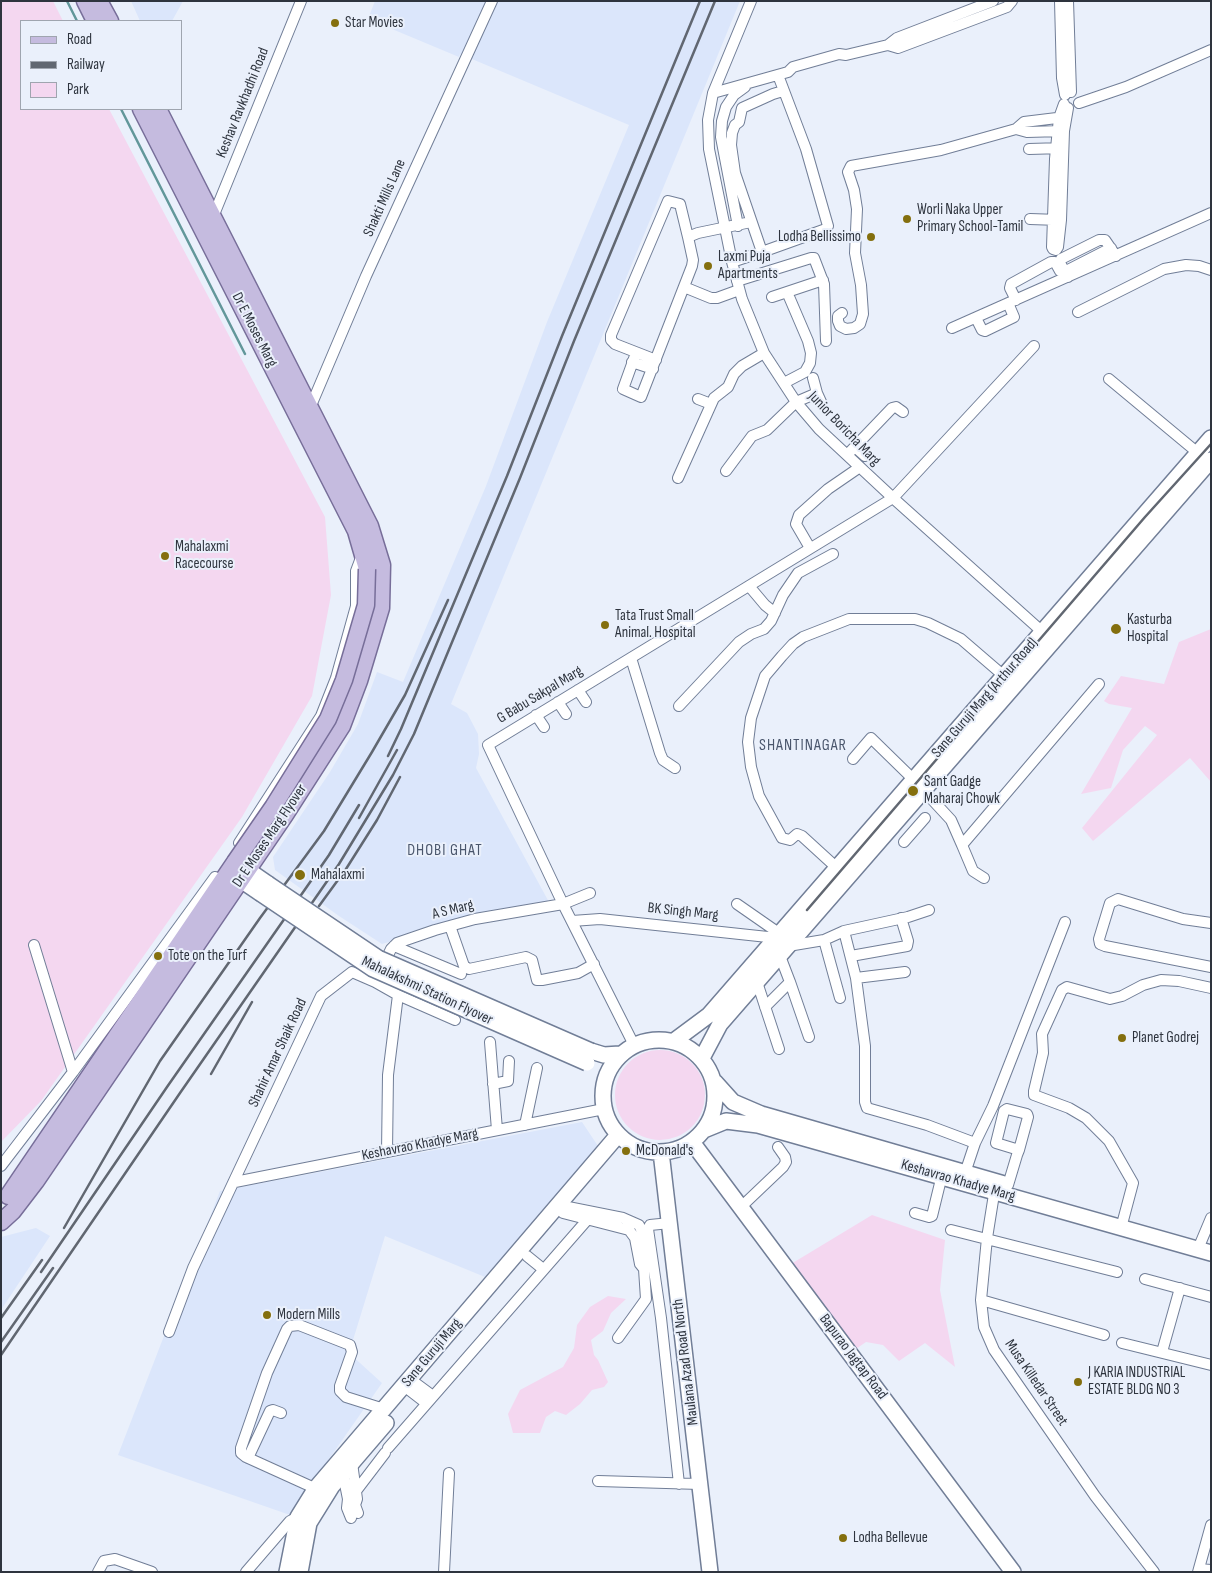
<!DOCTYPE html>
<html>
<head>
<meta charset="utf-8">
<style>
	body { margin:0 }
	#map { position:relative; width:1212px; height:1573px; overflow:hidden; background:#eaf0fb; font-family:"Sofia Sans Condensed",sans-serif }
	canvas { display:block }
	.frame { position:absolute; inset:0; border:2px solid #2e343e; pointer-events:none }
	.legend { position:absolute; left:20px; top:20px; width:162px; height:90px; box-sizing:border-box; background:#eaf0fb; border:1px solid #9fa5af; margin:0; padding:6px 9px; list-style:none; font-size:15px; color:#2e343e }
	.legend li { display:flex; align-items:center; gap:10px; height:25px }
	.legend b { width:25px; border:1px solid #9fa5af }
</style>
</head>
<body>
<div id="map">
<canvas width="1212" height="1573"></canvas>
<div class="frame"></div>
<ul class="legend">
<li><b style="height:6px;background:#c5bbdf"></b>Road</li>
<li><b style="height:6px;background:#616771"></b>Railway</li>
<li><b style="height:14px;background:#f4d7f0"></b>Park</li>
</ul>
</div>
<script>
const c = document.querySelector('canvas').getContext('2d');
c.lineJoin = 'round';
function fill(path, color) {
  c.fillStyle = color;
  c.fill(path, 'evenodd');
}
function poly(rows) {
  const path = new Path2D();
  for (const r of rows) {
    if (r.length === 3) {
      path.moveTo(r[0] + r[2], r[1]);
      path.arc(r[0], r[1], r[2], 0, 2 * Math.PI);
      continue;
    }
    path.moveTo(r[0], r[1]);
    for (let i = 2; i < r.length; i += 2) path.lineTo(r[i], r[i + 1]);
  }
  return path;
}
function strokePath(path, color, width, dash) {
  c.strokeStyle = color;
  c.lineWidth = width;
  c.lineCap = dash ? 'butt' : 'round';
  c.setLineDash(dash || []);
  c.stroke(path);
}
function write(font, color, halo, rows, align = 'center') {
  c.font = font + ' "Sofia Sans Condensed",sans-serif';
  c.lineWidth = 4;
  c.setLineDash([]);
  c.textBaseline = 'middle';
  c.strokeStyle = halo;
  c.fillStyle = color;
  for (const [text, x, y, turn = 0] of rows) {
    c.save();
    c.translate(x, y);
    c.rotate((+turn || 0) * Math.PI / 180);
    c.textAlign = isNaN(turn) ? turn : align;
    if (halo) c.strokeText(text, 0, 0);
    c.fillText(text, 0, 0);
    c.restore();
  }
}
fill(poly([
	[131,1,183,1,172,21,140,21],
	[375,1,740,1,451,704,467,713,478,734,479,754,476,768,550,904,450,924,382,944,339,916,275,870,273,857,330,772,358,724,377,672,403,682,486,486,547,322,629,125,460,54,459,57,368,19],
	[582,1122,598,1146,485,1277,385,1236,349,1353,382,1383,290,1515,118,1455,220,1191],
	[36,1228,50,1236,1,1310,1,1237]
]), '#dbe6fb');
fill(poly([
	[1,1,53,1,63,21,21,21,21,109,109,109,325,517,331,595,312,696,242,817,41,1101,1,1142],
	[1211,629,1211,782,1190,758,1093,841,1082,828,1157,735,1145,726,1123,750,1111,788,1081,794,1132,708,1109,704,1104,701,1121,676,1164,684,1179,642],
	[660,1095,45],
	[872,1215,945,1240,940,1290,955,1367,925,1343,899,1361,883,1345,866,1342,850,1353,786,1267],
	[608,1296,626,1299,611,1313,603,1331,591,1340,594,1355,598,1360,608,1382,604,1387,592,1390,580,1404,566,1415,555,1411,546,1417,540,1433,513,1433,508,1414,520,1390,563,1367,574,1348,577,1325,590,1307]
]), '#f4d7f0');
strokePath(poly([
	[67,1,77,21],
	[121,109,245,354]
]), '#62979a', 2.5);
const street = poly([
	[751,1,713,93,708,120,709,149,732,262,742,299,764,353,796,402,819,429,893,498,1047,636],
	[1060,1,1062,78,1065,95],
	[1068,1,1071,92],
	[888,45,897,38,993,1],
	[778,75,806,149,828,226,826,229,762,252,735,173,731,145,732,133,735,125,739,122,742,108,773,94,783,91],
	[713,93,788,72,793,67,839,54,846,55,888,45,898,48,1007,7,1012,1],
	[1079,103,1126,87,1211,50],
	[1064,104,1059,118,1055,159,1052,247,1053,249,1056,250,1058,247,1061,220,1064,131,1068,108],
	[1016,129,1027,132,1062,131],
	[1029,149,1063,148],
	[213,217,301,1],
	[1030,219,1059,220],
	[738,226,721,137,722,121,726,107,734,95,745,87],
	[732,262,762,252],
	[1066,271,1111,248],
	[1068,277,1060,263,1061,259,1099,240,1105,240,1116,256],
	[737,281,811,258,814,258,824,284,826,341],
	[684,287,711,298,717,298,739,290],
	[772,297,823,280],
	[1016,300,1010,288,1011,284,1051,262,1055,262,1060,271],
	[1078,312,1164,269,1186,265,1199,266,1211,270],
	[842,313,838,316,838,321,840,326,846,329,854,328,860,324,863,314,861,285,855,253,857,209,854,190,848,172,851,166,941,150,1016,129,1024,122,1065,117],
	[976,318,982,330,985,331,1014,317,1008,303],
	[952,328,1211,213],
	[636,353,623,389,641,397,692,266,693,260,688,237,698,233,751,222],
	[656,360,615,344,611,340,611,335,668,201,680,204,688,237],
	[632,362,653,369],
	[813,378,817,393,822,404],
	[1109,379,1198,453],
	[784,383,805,372,810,363,811,353,808,341,787,292],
	[698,399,711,404],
	[310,408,366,276,492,1],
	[855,447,865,456],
	[847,455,892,408,896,407,903,412],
	[726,471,752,436,767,430,796,402,817,393],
	[678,478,714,398,728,387,734,374,742,366,764,353],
	[810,548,796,524,799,515,828,489,860,467],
	[749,586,765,605,775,613],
	[631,658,660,753,663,760,675,768],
	[578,690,586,702],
	[558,702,566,714],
	[679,706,739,642,751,634,764,629,771,621,783,595,798,573,833,554],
	[536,715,544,727],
	[853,759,871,738,914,780,951,820,962,845,1099,684],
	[904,842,925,818],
	[239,843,321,716,336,678,356,606,356,571,362,555],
	[962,845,973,871,984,878],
	[837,868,802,836,797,834,790,840,782,838,759,796,751,767,748,742,751,718,765,676,782,656,793,644,803,637,849,619,915,619,928,623,961,639,1004,676],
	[737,904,783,936],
	[572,921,600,919,777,938,788,946,824,940,844,931,856,978,865,1046,865,1102,867,1108,927,1125,975,1143],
	[1211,923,1183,919,1118,899,1110,903,1099,939,1100,944,1105,946,1211,967],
	[450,926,464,966,469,969,526,957,532,960,537,980,542,980,578,973,594,964],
	[844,931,908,917,929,910],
	[824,940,840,998],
	[34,945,73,1072],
	[394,946,461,974],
	[775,952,780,956,790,982,809,1037],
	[851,956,907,946,908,941,901,918],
	[383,966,391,949,397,943,435,930,475,919,563,904,590,893],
	[856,978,905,972],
	[757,982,779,1049],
	[765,1007,790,982],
	[490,1042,497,1130],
	[634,1045,563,904,488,745,893,498,1034,346],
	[493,1084,508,1081,509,1061],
	[525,1125,537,1068],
	[387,1152,388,1075,398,995,455,1020],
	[1,1166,73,1072,215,877],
	[963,1179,975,1143,993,1106,1065,922],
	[235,1182,604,1109],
	[1008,1185,1017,1155,1019,1150,1028,1117,1027,1114,1007,1109,1004,1111,996,1143,1019,1150],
	[995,1188,987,1238,981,1300,984,1327,994,1350,1095,1496,1154,1572],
	[741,1207,783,1167,786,1162,785,1157,778,1147],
	[563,1213,629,1230,635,1238,640,1264,644,1269,647,1262,644,1236,639,1225,623,1218,568,1207],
	[915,1213,929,1217,932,1216,943,1171],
	[670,1223,650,1225,648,1229,661,1318,679,1484],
	[1121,1228,1133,1183,1109,1141,1086,1118,1069,1108,1034,1095,1034,1091,1043,1053,1042,1034,1062,990,1067,987,1110,999,1122,996,1143,985,1161,980,1179,981,1211,988],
	[951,1230,1117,1272],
	[1198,1249,1211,1218],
	[527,1256,543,1269],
	[1145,1279,1211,1297],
	[981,1300,1104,1335],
	[169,1332,193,1268,321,996,352,972,375,982,398,995],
	[618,1338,646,1299,644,1269],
	[1122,1343,1211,1365],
	[1162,1352,1180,1288],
	[410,1379,433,1396],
	[404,1386,426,1403],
	[388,1448,588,1219],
	[248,1458,270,1411,273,1410,281,1413],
	[352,1463,357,1499,355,1505,358,1513],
	[343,1474,348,1499,347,1508,351,1518],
	[598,1481,700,1484],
	[321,1491,246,1457,241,1453,241,1448,267,1373,287,1329,290,1326,299,1325,350,1345,352,1352,340,1386,340,1391,346,1397,384,1409],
	[356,1491,385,1453],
	[1199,1569,1211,1570],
	[98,1572,104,1561,115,1559,152,1572],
	[246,1572,290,1521,298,1517,301,1518],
	[444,1572,449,1473],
	[1198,1572,1211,1525]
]);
const secondary = poly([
	[239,864,268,884],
	[232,874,260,893],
	[659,1096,56],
	[674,1041,709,1015,1211,438],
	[591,1051,604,1055,620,1054],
	[702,1058,720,1024,1211,460],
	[715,1082,733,1102,761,1114,1004,1184],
	[704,1130,726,1121,758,1125,1211,1253],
	[692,1142,1013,1572],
	[661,1152,710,1572],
	[287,1572,298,1517,316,1488,618,1135],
	[300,1572,309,1523,332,1486,386,1423]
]);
const primary = poly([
	[85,1,95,21],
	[99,1,110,21],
	[141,109,356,531,367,569],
	[8,1196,235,862],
	[1,1222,13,1211,36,1181,285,815,342,726,359,681,381,608,382,565,370,526,158,109]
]);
strokePath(street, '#717e97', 12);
strokePath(secondary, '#717e97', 18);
strokePath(primary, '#776e99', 19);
strokePath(street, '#fff', 10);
strokePath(secondary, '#fff', 15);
strokePath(primary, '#c5bbdf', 16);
strokePath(poly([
	[388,756,401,729,507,476,562,336,700,1],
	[359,818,397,750],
	[319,906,346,869,377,820,400,777],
	[807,910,1145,517,1211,444],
	[211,1074,252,1002],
	[64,1228,160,1061,260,918,324,831,372,752,405,695,448,600],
	[41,1272,167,1087,329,855,359,805],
	[1,1318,42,1260],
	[1,1342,53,1268],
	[1,1355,180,1093,339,864,393,775,414,734,520,478,574,341,715,1]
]), '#616771', 2.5);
const secondaryBridge = poly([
	[268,884,378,958,591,1051],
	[260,893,373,969,587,1063]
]);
const primaryBridge = poly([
	[235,862,273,807,328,719,344,680,366,605,367,569]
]);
strokePath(secondaryBridge, '#717e97', 18, []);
strokePath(primaryBridge, '#776e99', 19, []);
strokePath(secondaryBridge, '#fff', 15);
strokePath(primaryBridge, '#c5bbdf', 16);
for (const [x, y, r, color] of [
	[335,23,5,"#846f0e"],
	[907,219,5,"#846f0e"],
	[871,237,5,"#846f0e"],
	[708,266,5,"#846f0e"],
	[165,556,5,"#846f0e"],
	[605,625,5,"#846f0e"],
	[1116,629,6,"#846f0e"],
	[913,791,6,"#846f0e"],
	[300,875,6,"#846f0e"],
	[158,956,5,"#846f0e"],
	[1122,1038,5,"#846f0e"],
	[626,1151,5,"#846f0e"],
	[267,1315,5,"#846f0e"],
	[1078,1382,5,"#846f0e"],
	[843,1538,5,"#846f0e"]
]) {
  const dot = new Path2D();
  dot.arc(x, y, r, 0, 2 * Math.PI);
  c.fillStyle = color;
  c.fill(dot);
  strokePath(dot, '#eaf0fb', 2);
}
write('15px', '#2e343e', '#eaf0fb', [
	["Star Movies",345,23],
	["Worli Naka Upper",917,210],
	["Primary School-Tamil",917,227],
	["Lodha Bellissimo",861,237,"right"],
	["Laxmi Puja",718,257],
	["Apartments",718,274],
	["Mahalaxmi",175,547],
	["Racecourse",175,564],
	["Tata Trust Small",615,616],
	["Animal. Hospital",615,633],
	["Kasturba",1127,620],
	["Hospital",1127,637],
	["Sant Gadge",924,782],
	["Maharaj Chowk",924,799],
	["Mahalaxmi",311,875],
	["Tote on the Turf",168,956],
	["Planet Godrej",1132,1038],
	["McDonald's",636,1151],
	["Modern Mills",277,1315],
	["J KARIA INDUSTRIAL",1088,1373],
	["ESTATE BLDG NO 3",1088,1390],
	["Lodha Bellevue",853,1538]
], 'left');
write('15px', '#2e343e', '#eaf0fb', [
	["Keshav Ravkhadhi Road",243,103,-68],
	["Shakti Mills Lane",385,198,-66],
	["Dr E Moses Marg",254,330,63],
	["Junior Boricha Marg",844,429,46],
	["G Babu Sakpal Marg",540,695,-31],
	["Sane Guruji Marg (Arthur Road)",985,698,-49],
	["Dr E Moses Marg Flyover",270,836,-56],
	["A S Marg",453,910,-14],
	["BK Singh Marg",683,912,6],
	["Mahalakshmi Station Flyover",427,991,25],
	["Shahir Amar Shaik Road",278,1053,-65],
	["Keshavrao Khadye Marg",420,1145,-11],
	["Keshavrao Khadye Marg",958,1181,16],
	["Sane Guruji Marg",432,1353,-50],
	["Bapurao Jagtap Road",853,1357,53],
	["Maulana Azad Road North",686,1362,-97],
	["Musa Killedar Street",1036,1383,56]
]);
c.letterSpacing = '1px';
write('16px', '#4a566c', '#eaf0fb', [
	["SHANTINAGAR",803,746],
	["DHOBI GHAT",445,851]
]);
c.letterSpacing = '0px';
</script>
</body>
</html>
